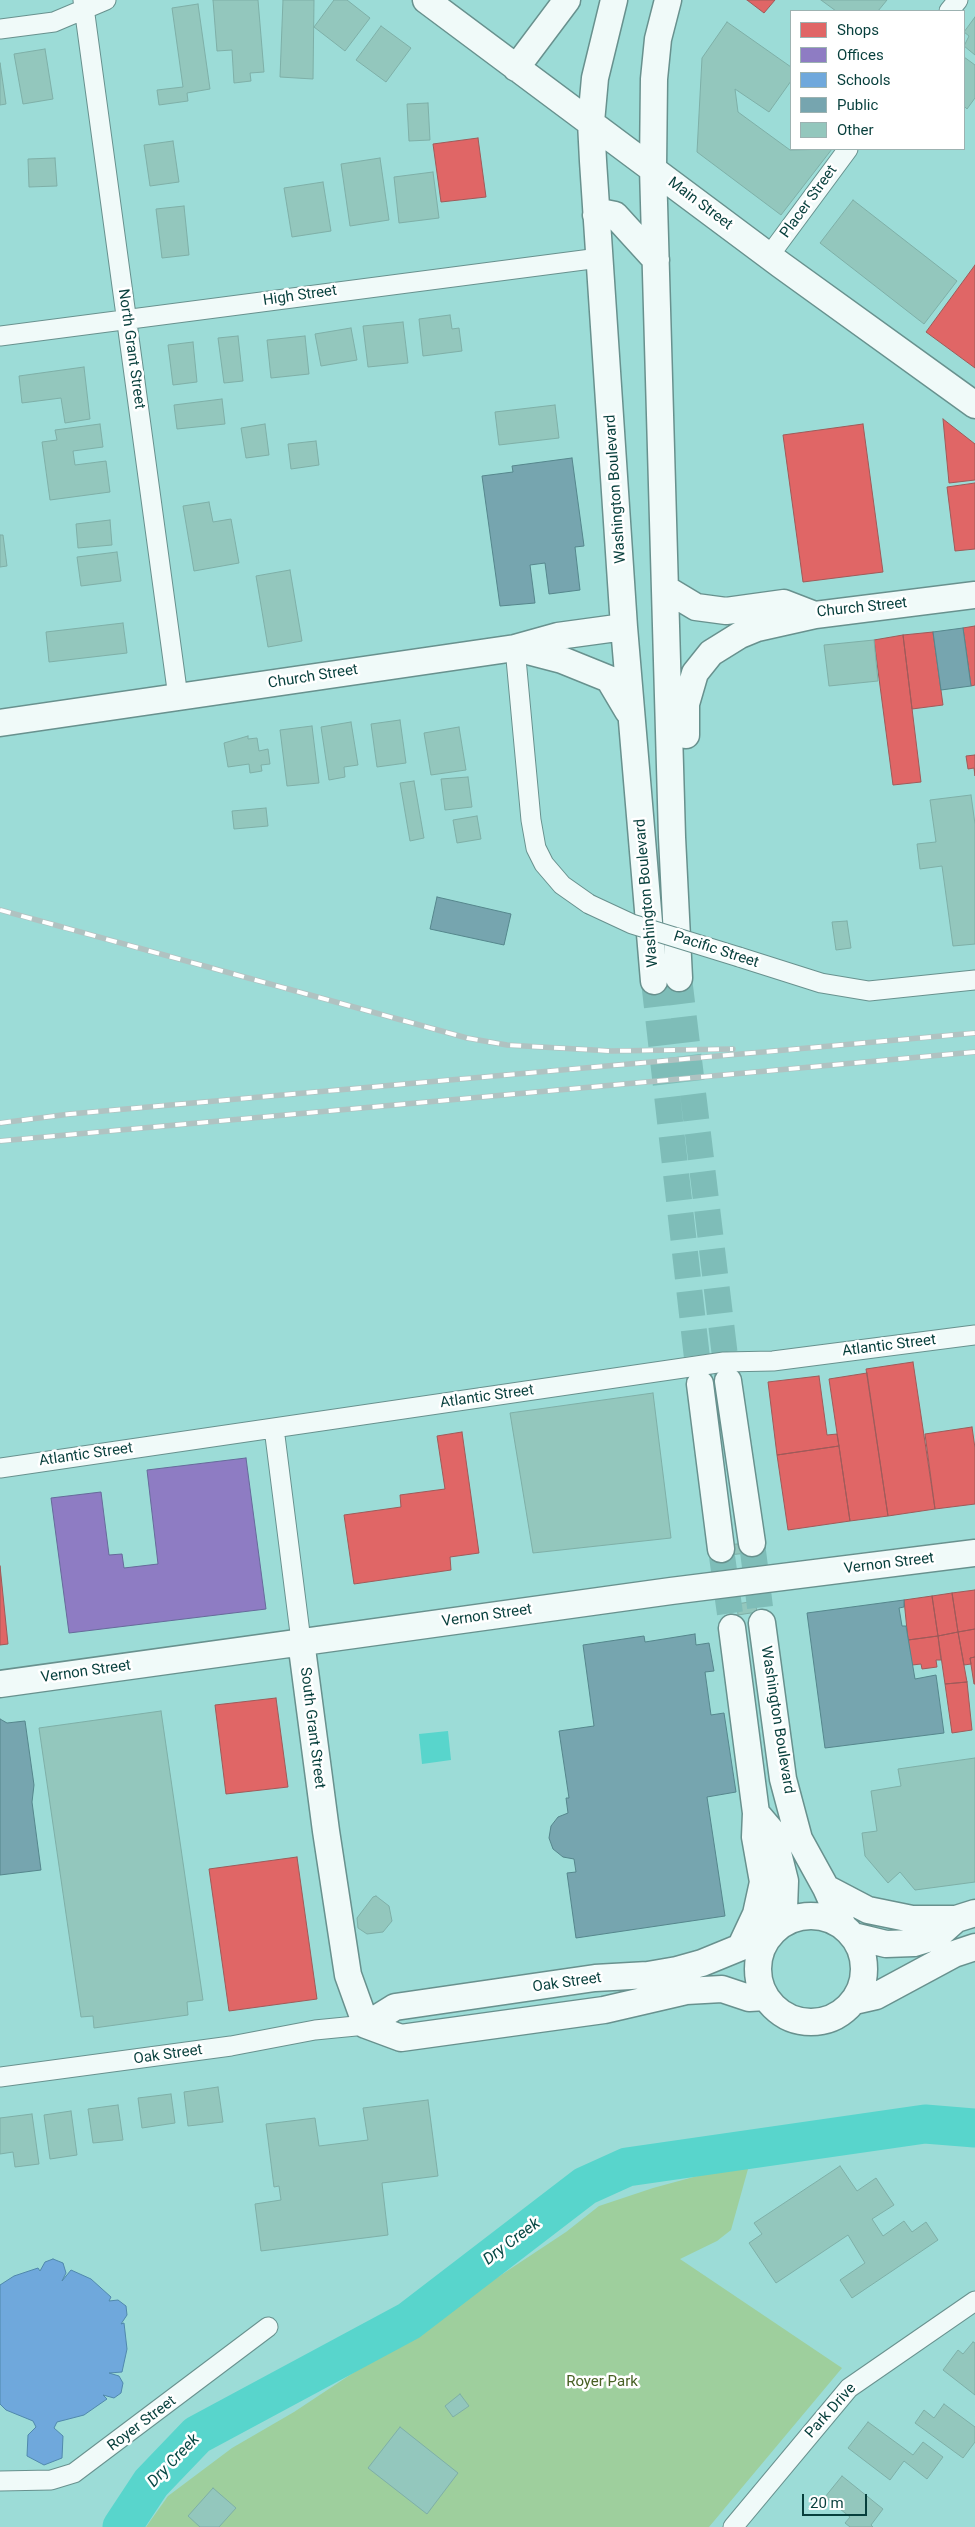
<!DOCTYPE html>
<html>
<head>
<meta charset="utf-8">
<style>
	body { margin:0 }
	#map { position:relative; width:975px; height:2527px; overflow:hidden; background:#9cdcd7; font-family:Roboto,sans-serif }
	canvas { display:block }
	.legend { position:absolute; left:790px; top:10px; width:175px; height:140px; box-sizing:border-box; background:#fff; border:1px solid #9cb2b1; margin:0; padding:6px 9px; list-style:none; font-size:15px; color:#073f3c }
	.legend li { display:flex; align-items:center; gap:10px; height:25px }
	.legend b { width:25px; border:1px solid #9cb2b1 }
	.scale { position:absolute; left:802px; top:2494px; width:65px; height:22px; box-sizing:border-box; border:2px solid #073f3c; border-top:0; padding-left:6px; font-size:15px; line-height:18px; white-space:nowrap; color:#073f3c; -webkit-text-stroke:4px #fff; paint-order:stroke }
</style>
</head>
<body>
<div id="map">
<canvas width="975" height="2527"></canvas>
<ul class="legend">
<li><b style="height:14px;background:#e06666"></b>Shops</li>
<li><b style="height:14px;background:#8e7cc3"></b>Offices</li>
<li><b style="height:14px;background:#6fa8dc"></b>Schools</li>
<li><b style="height:14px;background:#76a5af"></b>Public</li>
<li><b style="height:14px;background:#93c7bd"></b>Other</li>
</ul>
<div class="scale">20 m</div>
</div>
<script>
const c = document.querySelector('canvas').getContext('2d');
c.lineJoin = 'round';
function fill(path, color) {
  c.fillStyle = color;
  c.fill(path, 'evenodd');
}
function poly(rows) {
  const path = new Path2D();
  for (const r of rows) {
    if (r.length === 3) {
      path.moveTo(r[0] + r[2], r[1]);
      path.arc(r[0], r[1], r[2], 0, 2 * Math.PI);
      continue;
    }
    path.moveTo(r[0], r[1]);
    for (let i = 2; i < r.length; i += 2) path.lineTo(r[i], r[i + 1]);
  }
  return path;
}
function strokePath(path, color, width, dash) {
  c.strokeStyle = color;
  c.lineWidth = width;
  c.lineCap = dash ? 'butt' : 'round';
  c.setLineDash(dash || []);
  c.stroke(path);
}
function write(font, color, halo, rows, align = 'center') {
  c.font = font + ' Roboto,sans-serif';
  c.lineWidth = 5;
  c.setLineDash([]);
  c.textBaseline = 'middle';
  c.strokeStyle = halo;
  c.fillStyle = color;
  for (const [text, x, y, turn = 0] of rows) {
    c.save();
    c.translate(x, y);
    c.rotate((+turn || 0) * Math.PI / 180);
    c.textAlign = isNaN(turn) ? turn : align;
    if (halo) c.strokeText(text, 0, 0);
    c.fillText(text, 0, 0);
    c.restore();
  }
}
fill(poly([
	[738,2165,748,2169,731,2230,717,2241,680,2259,842,2368,709,2527,146,2527,168,2496,232,2448,294,2412,566,2232,599,2206,653,2188]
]), '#9ecf9d');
fill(poly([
	[448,1731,451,1760,422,1764,419,1734]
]), '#58d5cc');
const shops = poly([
	[747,0,775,0,764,13,747,0],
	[478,138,486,197,441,202,433,144,478,138],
	[975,265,975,368,926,332,975,265],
	[943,419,975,444,975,480,949,483,943,419],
	[863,424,883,572,803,582,783,435,863,424],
	[975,483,975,549,955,551,947,487,975,483],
	[975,626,975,685,971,686,963,628,975,626],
	[933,632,943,705,912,709,903,635,933,632],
	[903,635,921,782,893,785,874,640,903,635],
	[975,755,975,776,974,768,968,769,966,756,975,755],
	[913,1362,935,1509,888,1516,866,1369,913,1362],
	[867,1373,888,1516,850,1521,829,1379,867,1373],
	[819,1376,827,1435,837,1434,839,1446,777,1455,768,1382,819,1376],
	[972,1427,975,1448,975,1504,935,1509,925,1434,972,1427],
	[462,1432,479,1553,450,1557,451,1570,354,1584,344,1515,401,1507,400,1495,445,1489,437,1436,462,1432],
	[839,1446,850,1521,788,1530,777,1455,839,1446],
	[0,1566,8,1644,0,1645,0,1566],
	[975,1590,975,1629,958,1632,952,1593,975,1590],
	[952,1593,958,1632,938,1636,932,1596,952,1593],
	[932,1596,938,1636,908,1640,904,1600,932,1596],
	[975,1629,975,1657,970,1658,971,1664,964,1665,958,1632,975,1629],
	[958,1632,967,1682,945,1684,938,1636,958,1632],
	[938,1636,941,1660,936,1660,937,1667,922,1669,921,1664,912,1665,908,1640,938,1636],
	[975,1657,975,1684,974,1684,970,1658,975,1657],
	[967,1682,972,1730,952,1733,945,1684,967,1682],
	[276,1698,288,1787,226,1794,215,1705,276,1698],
	[297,1857,317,1999,229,2011,209,1869,297,1857]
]);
fill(shops, '#e06666');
strokePath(shops, '#9f5a59', 1);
const offices = poly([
	[246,1458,266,1609,69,1633,51,1498,101,1492,109,1555,122,1554,124,1568,158,1564,147,1470,246,1458]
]);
fill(offices, '#8e7cc3');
strokePath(offices, '#666a9a', 1);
const schools = poly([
	[53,2259,63,2263,66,2273,62,2281,71,2270,91,2279,111,2297,109,2301,118,2300,126,2306,127,2315,121,2324,124,2323,127,2349,122,2372,109,2373,119,2376,123,2383,121,2393,114,2398,103,2395,107,2399,84,2415,57,2422,54,2428,63,2436,62,2458,44,2465,27,2456,28,2435,36,2427,33,2421,6,2410,0,2404,0,2285,14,2276,38,2268,40,2271,45,2262,53,2259]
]);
fill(schools, '#6fa8dc');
strokePath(schools, '#5088ac', 1);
const public = poly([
	[572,458,584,546,575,547,580,590,549,594,545,563,530,565,535,603,500,606,482,476,513,472,512,466,572,458],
	[963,628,971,686,941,690,933,632,963,628],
	[437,897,511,914,504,945,430,929,437,897],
	[904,1600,904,1607,899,1608,902,1626,906,1626,915,1679,936,1675,944,1733,825,1748,807,1613,904,1600],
	[695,1634,696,1645,709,1643,714,1671,705,1672,711,1715,724,1713,736,1792,707,1797,725,1916,576,1938,567,1873,576,1872,574,1859,563,1857,553,1849,549,1838,551,1826,558,1817,568,1813,566,1798,569,1798,559,1731,594,1726,583,1645,644,1636,645,1642,695,1634],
	[0,1719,7,1723,25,1721,34,1785,32,1802,41,1870,0,1875,0,1719]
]);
fill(public, '#76a5af');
strokePath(public, '#55868c', 1);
strokePath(poly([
	[122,2527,151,2483,197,2435,409,2321,585,2186,627,2167,925,2124,975,2128]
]), '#58d5cc', 39);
const building = poly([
	[213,0,258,0,264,72,250,73,251,81,234,83,232,50,217,51,213,0],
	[283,0,314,0,313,79,280,77,283,0],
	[334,0,347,0,370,18,345,51,314,27,334,0],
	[821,0,887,0,878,11,836,11,821,0],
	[198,4,210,89,187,93,188,101,159,105,157,90,183,87,172,8,198,4],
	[975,17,975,55,964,46,969,36,964,32,975,17],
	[727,22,791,67,791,81,769,112,735,89,738,112,790,150,832,149,781,215,697,152,702,58,727,22],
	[381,26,411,48,386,82,356,60,381,26],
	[45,49,53,99,23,104,14,54,45,49],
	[964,57,975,65,975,98,967,109,964,106,964,57],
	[0,63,6,104,0,105,0,63],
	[428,103,430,140,409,141,407,104,428,103],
	[173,141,179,182,150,186,144,145,173,141],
	[55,158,57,186,29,187,28,159,55,158],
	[380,158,389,220,350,226,341,164,380,158],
	[433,172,439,218,399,223,394,177,433,172],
	[323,182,331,231,292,237,284,188,323,182],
	[853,200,957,281,924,324,820,243,853,200],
	[184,206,189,255,162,258,156,209,184,206],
	[450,315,452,329,459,328,462,351,423,356,419,319,450,315],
	[403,322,408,363,368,367,363,326,403,322],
	[351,328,357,360,321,366,315,334,351,328],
	[238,336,243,381,224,383,218,338,238,336],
	[305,336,309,374,271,378,267,340,305,336],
	[193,342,197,382,173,385,168,345,193,342],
	[84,367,90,419,65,423,61,398,22,403,19,376,84,367],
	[222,399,225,424,177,429,174,405,222,399],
	[555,405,559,438,499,445,495,412,555,405],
	[100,424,103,447,73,451,75,465,106,461,110,492,50,500,42,442,57,440,55,430,100,424],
	[265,424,269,455,246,458,241,428,265,424],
	[316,441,319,465,291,469,288,444,316,441],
	[209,502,213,522,231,519,239,563,194,571,183,506,209,502],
	[110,520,112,545,78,548,76,524,110,520],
	[0,535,3,535,7,566,0,567,0,535],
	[117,552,121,581,81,586,77,557,117,552],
	[290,570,302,641,268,647,256,576,290,570],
	[123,623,127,653,49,662,46,632,123,623],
	[874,640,878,681,829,686,824,645,874,640],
	[400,720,406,763,377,767,371,724,400,720],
	[351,722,358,765,344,767,345,777,329,780,321,727,351,722],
	[312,726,319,783,287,786,280,730,312,726],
	[459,727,466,770,431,775,424,733,459,727],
	[248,736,248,739,257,738,259,751,268,749,270,764,261,765,262,771,250,773,249,764,228,767,224,743,248,736],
	[468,777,472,807,445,810,441,779,468,777],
	[414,781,424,838,410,841,400,783,414,781],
	[971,795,975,824,975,944,953,946,942,866,920,869,917,844,936,842,930,800,971,795],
	[266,808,268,826,234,829,232,811,266,808],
	[477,816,481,839,457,843,453,820,477,816],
	[847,921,851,948,836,950,832,922,847,921],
	[653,1393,671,1538,533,1553,510,1413,653,1393],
	[747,1543,748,1553,728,1555,727,1545,747,1543],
	[755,1601,757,1612,738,1615,737,1604,755,1601],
	[161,1711,203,2000,187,2002,188,2015,94,2028,93,2016,81,2017,39,1728,161,1711],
	[975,1758,975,1882,915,1890,900,1872,888,1883,865,1856,862,1833,877,1831,871,1791,901,1786,898,1769,975,1758],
	[376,1896,389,1906,392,1921,383,1932,367,1934,358,1928,357,1918,373,1897,376,1896],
	[218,2087,223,2122,188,2126,184,2092,218,2087],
	[171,2094,175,2123,142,2128,138,2098,171,2094],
	[428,2100,438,2176,382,2183,388,2235,261,2251,255,2204,281,2200,279,2186,274,2187,266,2124,315,2118,319,2146,368,2140,363,2108,428,2100],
	[118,2105,123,2140,93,2143,88,2109,118,2105],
	[71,2111,77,2155,50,2159,44,2115,71,2111],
	[32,2114,39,2164,15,2167,13,2152,0,2154,0,2118,32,2114],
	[840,2166,857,2191,876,2178,894,2205,872,2219,883,2236,904,2221,912,2232,926,2222,938,2240,852,2298,840,2280,865,2263,848,2235,776,2283,749,2243,762,2234,754,2223,840,2166],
	[973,2342,975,2343,975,2395,943,2370,958,2350,963,2354,973,2342],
	[460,2394,469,2406,453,2417,445,2406,460,2394],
	[944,2404,975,2427,975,2442,963,2458,915,2423,924,2410,934,2418,944,2404],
	[868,2422,913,2455,923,2442,943,2457,927,2479,904,2461,890,2480,848,2448,868,2422],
	[400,2427,458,2473,427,2514,368,2468,400,2427],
	[842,2476,883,2509,871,2525,873,2527,850,2527,845,2523,850,2517,825,2497,842,2476],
	[213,2488,236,2508,219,2527,200,2527,188,2516,213,2488]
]);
fill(building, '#93c7bd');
strokePath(building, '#7eafa7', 1);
strokePath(poly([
	[679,978,728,1381],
	[654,981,700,1384],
	[752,1543,762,1623],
	[721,1549,732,1628]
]), '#7ebdb8', 26, [26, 13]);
const street = poly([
	[83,0,178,697],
	[949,11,958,0],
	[0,29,54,22,106,0],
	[769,256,848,149],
	[0,336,599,258],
	[515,648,531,820,536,848,544,864,562,885,589,904],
	[739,957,821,983,869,991,975,980],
	[274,1428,301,1641],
	[0,1468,724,1362,773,1361,975,1335],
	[0,2077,231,2046,315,2030,366,2025],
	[0,2481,51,2480,74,2473,268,2327],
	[733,2527,849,2388,975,2301]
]);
const secondary = poly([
	[426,0,781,265,975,405],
	[614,0,595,78,591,122,593,161,624,627,654,981],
	[668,0,658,39,654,79,653,168,672,837,679,978],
	[516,68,567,0],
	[596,215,605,213,615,215,656,260],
	[666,589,696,607,726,611,784,603,815,615],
	[516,648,562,660,609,679,628,711],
	[0,723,515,648,558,636,624,627],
	[686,735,686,704,695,673,711,653,740,635,757,628,815,615,975,595],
	[728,1381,752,1543],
	[700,1384,721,1549],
	[762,1623,783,1779,799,1839,826,1888,843,1926],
	[732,1628,756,1813,773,1833,785,1881,784,1909,777,1925],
	[301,1641,326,1831,348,1975,366,2025],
	[0,1684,671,1591,975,1553],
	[826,1888,868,1910,912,1919,956,1919],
	[811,1969,53],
	[853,1936,886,1944,914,1943,937,1936,956,1919,975,1913],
	[741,1946,756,1914,763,1882,755,1837,756,1813],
	[854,2001,876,1996,954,1954,975,1947],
	[366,2025,395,2007,595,1978,648,1975,677,1970,702,1963,768,1936],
	[366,2025,401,2038,604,2010,686,1991,722,1989,749,1998,766,1997]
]);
strokePath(street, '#68918e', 21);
strokePath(secondary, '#68918e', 29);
strokePath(street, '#f0faf9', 19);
strokePath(secondary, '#f0faf9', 26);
const rail = poly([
	[0,910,467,1038,507,1045,611,1051,733,1049],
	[0,1123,70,1114,975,1033],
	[0,1141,975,1052]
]);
strokePath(rail, '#b0c2c1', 5.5);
strokePath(rail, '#fff', 4, [11]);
const streetBridge = poly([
	[589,904,632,924,739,957]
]);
strokePath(streetBridge, '#68918e', 21, []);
strokePath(streetBridge, '#f0faf9', 19);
write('15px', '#073f3c', '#fff', [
	["Placer Street",809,202,-54],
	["Main Street",700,204,37],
	["High Street",300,296,-8],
	["North Grant Street",131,349,82],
	["Washington Boulevard",616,489,-94],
	["Church Street",862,608,-6],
	["Church Street",313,677,-9],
	["Washington Boulevard",647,893,-95],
	["Pacific Street",716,950,18],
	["Atlantic Street",889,1346,-7],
	["Atlantic Street",487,1397,-8],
	["Atlantic Street",86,1455,-8],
	["Vernon Street",889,1564,-7],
	["Vernon Street",487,1616,-8],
	["Vernon Street",86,1672,-8],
	["Washington Boulevard",777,1720,81],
	["South Grant Street",312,1728,83],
	["Oak Street",567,1983,-8],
	["Oak Street",168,2055,-8],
	["Park Drive",831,2411,-48],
	["Royer Street",142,2424,-37]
]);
write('15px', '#486124', '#fff', [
	["Royer Park",602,2382]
]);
write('italic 16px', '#084a46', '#fff', [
	["Dry Creek",512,2242,-37],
	["Dry Creek",174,2461,-46]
]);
</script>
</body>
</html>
